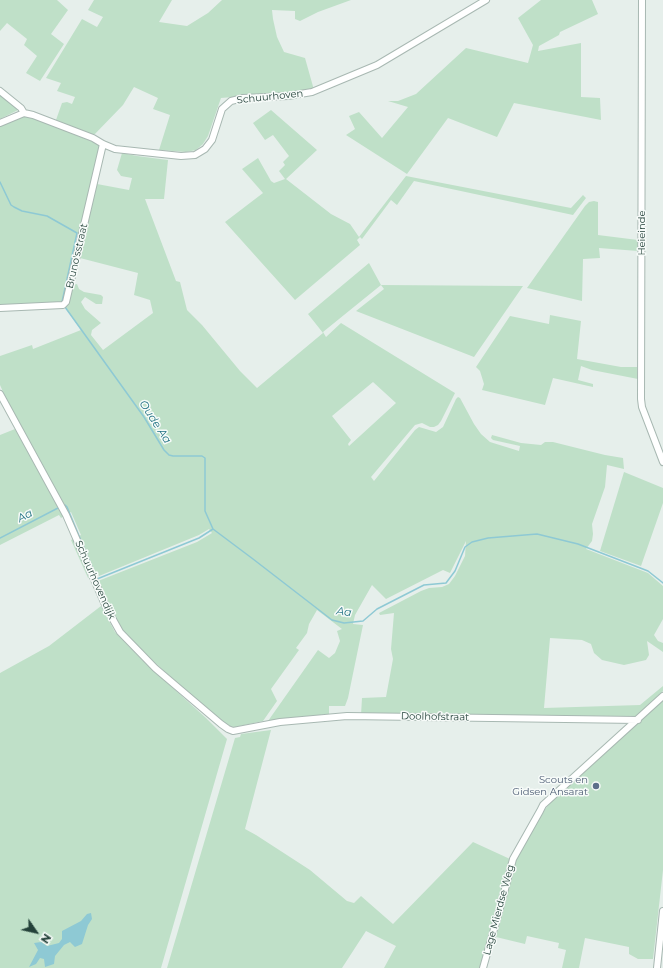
<!DOCTYPE html>
<html>
<head>
<meta charset="utf-8">
<style>
	body { margin:0 }
	#map { position:relative; width:663px; height:968px; overflow:hidden; background:#e6efeb; font-family:Montserrat,sans-serif }
	canvas { display:block }
	.north { position:absolute; left:16px; top:912px; width:40px; height:40px; -webkit-text-stroke:3px #f7fbf9; paint-order:stroke; rotate:124deg; font-size:11px; font-weight:700; line-height:16px; text-align:center; color:#24423a }
	.north::after { content:''; display:block; margin:auto; width:14px; height:18px; background:#24423a; clip-path:polygon(50% 0,100% 100%,50% 72%,0 100%) }
</style>
</head>
<body>
<div id="map">
<canvas width="663" height="968"></canvas>
<div class="north">N</div>
</div>
<script>
const c = document.querySelector('canvas').getContext('2d');
c.lineJoin = 'round';
function fill(path, color) {
  c.fillStyle = color;
  c.fill(path, 'evenodd');
}
function poly(rows) {
  const path = new Path2D();
  for (const r of rows) {
    path.moveTo(r[0], r[1]);
    for (let i = 2; i < r.length; i += 2) path.lineTo(r[i], r[i + 1]);
  }
  return path;
}
function strokePath(path, color, width, dash) {
  c.strokeStyle = color;
  c.lineWidth = width;
  c.lineCap = dash ? 'butt' : 'round';
  c.setLineDash(dash || []);
  c.stroke(path);
}
function write(font, color, halo, rows, align = 'center') {
  c.font = font + ' Montserrat,sans-serif';
  c.lineWidth = 3;
  c.setLineDash([]);
  c.textBaseline = 'middle';
  c.strokeStyle = halo;
  c.fillStyle = color;
  for (const [text, x, y, turn = 0] of rows) {
    c.save();
    c.translate(x, y);
    c.rotate((+turn || 0) * Math.PI / 180);
    c.textAlign = isNaN(turn) ? turn : align;
    if (halo) c.strokeText(text, 0, 0);
    c.fillText(text, 0, 0);
    c.restore();
  }
}
fill(poly([
	[0,0,57,0,68,10,51,34,64,44,40,81,26,73,37,56,24,45,27,39,7,23,0,31],
	[94,0,172,0,159,22,187,26,208,13,222,0,351,0,318,12,300,21,295,19,295,11,272,10,273,19,277,37,284,52,305,58,314,90,221,98,208,136,203,144,196,150,186,152,159,150,170,115,153,109,158,98,134,87,123,105,93,136,56,120,62,103,67,102,72,104,75,97,57,91,61,83,46,78,82,19,97,27,103,17,88,10],
	[541,0,592,0,598,14,560,32,559,35,539,46,538,51,581,43,581,97,600,98,601,120,514,103,497,137,448,118,407,174,346,135,355,129,349,116,359,112,382,138,408,107,388,101,398,101,416,94,466,48,528,63,533,45,518,18],
	[0,93,17,108,18,110,0,119],
	[271,110,317,150,286,179,331,214,350,224,359,237,406,176,571,208,583,195,586,198,573,215,414,181,397,205,391,200,362,239,360,237,357,240,360,245,295,300,225,222,263,193,242,169,258,158,271,181,274,183,285,179,279,171,285,165,283,162,289,156,273,135,265,140,253,123],
	[26,115,98,144,101,148,80,232,77,234,62,302,0,305,0,125],
	[122,153,137,156,168,160,164,199,145,199,176,281,180,282,187,310,202,325,240,371,257,388,323,333,308,314,369,263,381,285,523,286,474,357,356,311,384,289,381,285,323,332,326,337,341,323,455,393,441,421,438,425,434,427,430,427,422,423,415,425,371,477,374,481,415,430,419,427,436,432,443,427,456,399,458,397,460,398,474,424,481,434,490,442,519,451,520,446,493,440,491,438,492,435,521,443,541,445,545,442,553,442,605,455,623,458,624,469,607,465,605,487,592,524,593,534,592,541,586,549,648,573,663,586,663,619,654,635,658,641,663,643,663,652,647,641,649,655,646,660,624,665,602,660,594,653,591,644,582,640,550,638,544,708,640,705,663,686,663,691,637,716,361,715,362,698,386,697,393,659,391,649,394,613,380,615,379,613,421,591,429,588,442,587,449,584,455,576,465,556,466,541,450,573,443,570,386,599,372,585,355,615,353,624,363,625,348,698,345,706,329,706,329,714,268,721,318,650,329,658,335,653,340,641,337,631,342,629,317,610,309,624,307,633,296,648,299,650,271,689,277,701,263,721,235,727,230,726,224,723,166,673,129,638,120,627,98,581,197,542,212,533,209,529,199,535,99,576,98,573,88,578,71,540,81,535,71,512,61,518,59,515,0,545,0,435,15,429,38,470,0,385,0,356,32,345,33,349,81,330,65,307,69,304,73,285,77,284,79,289,84,292,101,295,103,297,102,304,96,304,85,297,81,302,85,309,101,323,92,330,91,335,103,350,153,313,150,300,134,295,138,273,80,258,97,184,129,190,132,178,121,176,117,170],
	[373,382,396,403,349,446,348,444,351,440,332,416],
	[594,201,598,202,598,235,638,240,638,251,599,248,600,258,583,259,582,301,527,288,585,206,589,202],
	[550,315,581,321,577,359,621,367,637,367,638,379,592,370,581,366,578,380,593,384,593,387,553,378,545,405,482,390,484,384,480,371,476,367,510,316,549,324],
	[624,472,663,488,663,503,641,566,600,551],
	[101,606,115,632,142,660,206,718,227,739,161,968,0,968,0,673,49,646],
	[663,700,663,870,653,959,638,959,629,954,629,947,585,938,579,968,562,968,566,950,558,948,559,943,527,936,525,944,496,937,515,862,541,814,551,802],
	[271,730,245,829,256,835,310,870,347,901,354,903,361,896,393,924,473,842,510,859,507,866,480,968,384,968,396,946,366,931,342,968,167,968,235,738,240,737,241,734]
]), '#bfe0c8');
fill(poly([
	[91,913,92,919,88,925,82,944,75,947,70,942,64,945,55,956,54,964,45,967,44,959,40,958,36,964,29,967,38,950,34,943,41,942,47,946,59,943,62,939,62,931,81,921,87,914]
]), '#8ec9d4');
strokePath(poly([
	[0,182,11,205,14,207,22,211,47,216,77,233,62,302],
	[65,307,144,417,164,450,169,455,173,456,202,456,205,458,205,511,213,529],
	[65,505,67,507,97,579,199,538,213,529,253,559,332,620,344,623,363,621,377,609,424,585,446,583,455,571,465,547,472,542,488,538,537,534,578,544,648,571,663,583],
	[0,538,58,508]
]), '#8ec9d4', 1.5);
const minor = poly([
	[642,0,641,399,642,407,663,462],
	[0,91,21,108,24,113],
	[0,123,24,113,33,115,93,138,103,144,115,149,181,156,195,155,205,149,212,140,222,109,231,101,243,98,288,96,312,92,377,65,486,0],
	[0,308,63,305,66,302,103,144],
	[0,394,66,515,106,607,120,632,155,668,221,724,228,729,233,731,280,722,347,716,638,720],
	[483,968,500,908,513,859,540,811,543,805,663,696],
	[657,968,663,911]
]);
strokePath(minor, '#a8b8b2', 8);
strokePath(minor, '#fff', 6);
for (const [x, y, r, color] of [
	[596,786,4,"#5c6f8a"]
]) {
  const dot = new Path2D();
  dot.arc(x, y, r, 0, 2 * Math.PI);
  c.fillStyle = color;
  c.fill(dot);
  strokePath(dot, '#f7fbf9', 1.5);
}
write('10px', '#24423a', '#f7fbf9', [
	["Schuurhoven",270,97,-6],
	["Heieinde",642,233,-90],
	["Bruno'sstraat",77,256,-77],
	["Schuurhovendijk",95,580,66],
	["Doolhofstraat",435,717,1],
	["Lage Mierdse Weg",499,910,-75]
]);
write('10px', '#4e5e75', '#f7fbf9', [
	["Scouts en",588,780],
	["Gidsen Ansarat",588,792]
], 'right');
write('italic 11px', '#1c6f80', '#f7fbf9', [
	["Oude Aa",155,422,57],
	["Aa",25,516,-28],
	["Aa",344,612,7]
]);
</script>
</body>
</html>
